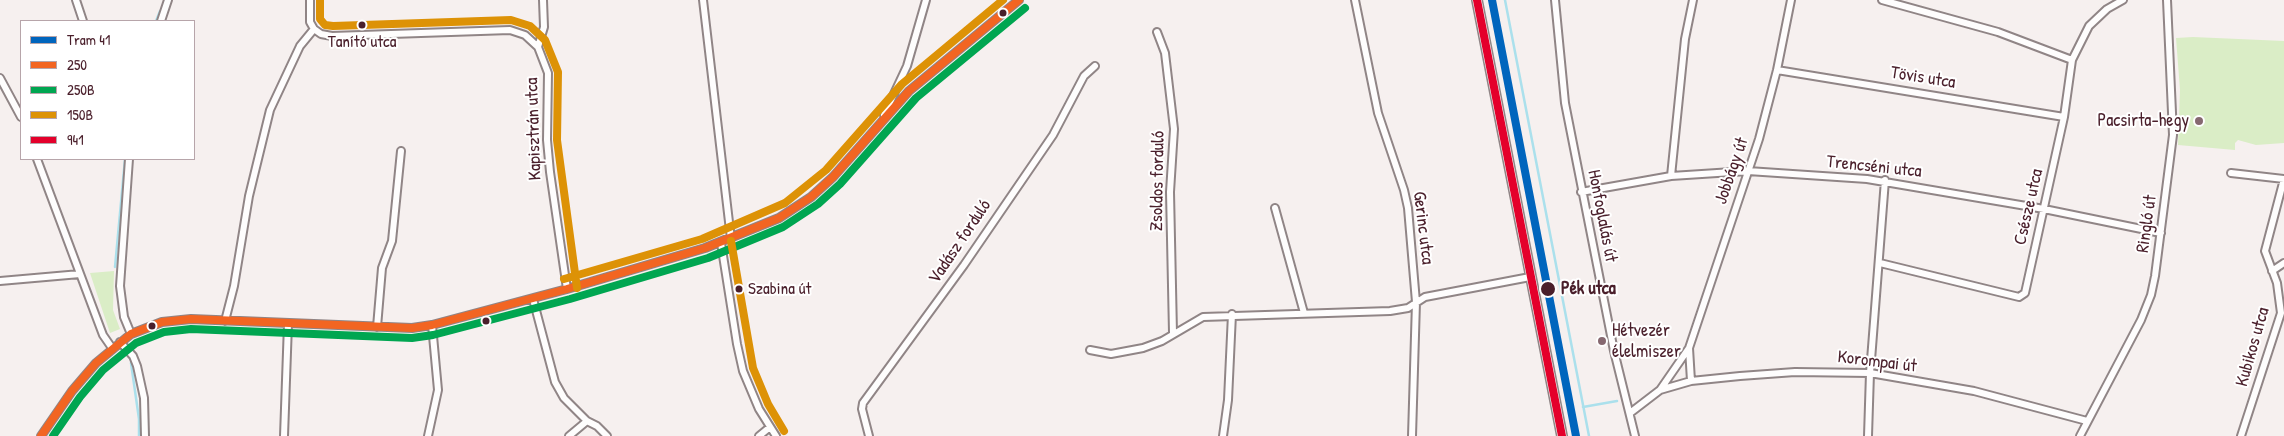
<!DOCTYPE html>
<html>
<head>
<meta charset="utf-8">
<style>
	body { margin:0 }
	#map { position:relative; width:2284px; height:436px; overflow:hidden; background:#f6f0ef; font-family:"Patrick Hand",sans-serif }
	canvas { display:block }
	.legend { position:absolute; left:20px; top:20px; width:175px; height:140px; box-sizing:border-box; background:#fff; border:1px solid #b7a5aa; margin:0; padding:6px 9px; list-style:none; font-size:15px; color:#4a1f2b }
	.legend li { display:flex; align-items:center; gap:10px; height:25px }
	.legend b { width:25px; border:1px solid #b7a5aa }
</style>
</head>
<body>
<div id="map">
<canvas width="2284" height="436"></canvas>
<ul class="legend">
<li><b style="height:6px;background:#0065bd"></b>Tram 41</li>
<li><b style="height:6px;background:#f26522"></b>250</li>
<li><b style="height:6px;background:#00a651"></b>250B</li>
<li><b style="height:6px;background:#dd9206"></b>150B</li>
<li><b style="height:6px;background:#e4002b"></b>941</li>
</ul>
</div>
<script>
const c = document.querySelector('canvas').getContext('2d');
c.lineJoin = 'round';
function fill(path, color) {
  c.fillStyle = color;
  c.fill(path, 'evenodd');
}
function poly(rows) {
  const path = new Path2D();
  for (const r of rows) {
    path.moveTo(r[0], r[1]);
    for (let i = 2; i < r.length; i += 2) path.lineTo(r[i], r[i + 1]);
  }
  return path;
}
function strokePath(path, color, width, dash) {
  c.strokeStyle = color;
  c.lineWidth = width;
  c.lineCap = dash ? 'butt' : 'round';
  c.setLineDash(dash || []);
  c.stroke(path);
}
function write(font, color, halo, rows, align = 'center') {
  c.font = font + ' "Patrick Hand",sans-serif';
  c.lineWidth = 4;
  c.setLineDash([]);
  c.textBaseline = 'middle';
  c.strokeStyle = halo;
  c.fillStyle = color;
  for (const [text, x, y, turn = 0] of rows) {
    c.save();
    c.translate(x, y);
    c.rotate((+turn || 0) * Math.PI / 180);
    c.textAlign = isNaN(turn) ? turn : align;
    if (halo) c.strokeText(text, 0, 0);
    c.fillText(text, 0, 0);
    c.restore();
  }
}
fill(poly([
	[2193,37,2284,41,2284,143,2256,145,2238,140,2235,143,2235,150,2178,145,2180,90,2176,38],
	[114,271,113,310,120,329,110,333,90,273]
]), '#daedc6');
strokePath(poly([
	[1505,0,1589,436],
	[156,21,160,11],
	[115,267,125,159],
	[131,363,139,419,139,436],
	[1583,407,1617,401]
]), '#abe0ec', 2.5);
const street = poly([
	[76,0,83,21],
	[310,0,310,22,314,29,321,34,332,36,510,30,525,35,538,47,548,73,547,140,550,172,567,289],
	[703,0,731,239],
	[1355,0,1378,113,1404,190,1408,208,1416,302,1412,436],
	[1555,0,1565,103,1614,351,1635,436],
	[1882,0,1998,32,2072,60],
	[161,21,168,0],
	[1157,32,1165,53,1174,129,1170,192,1173,333],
	[538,47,544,27,543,0],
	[1777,70,2064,117],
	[0,78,21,117],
	[884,115,907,66,926,0],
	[37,159,103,335,112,348],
	[129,159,120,286,124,317,131,334],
	[2231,173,2284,179],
	[1671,176,1685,39,1693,0],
	[1581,192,1671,176,1748,171,1867,179,2044,209,2161,233],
	[1275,208,1304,313],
	[721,243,737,344,743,371,759,409,776,436],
	[1880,263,2019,297,2025,293,2064,117,2072,60,2089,26,2107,9,2123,0],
	[2272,271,2284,263],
	[0,281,80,274],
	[533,299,555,382,564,398,587,421,597,426,607,436],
	[225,321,234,286,249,196,270,110,300,46,314,29],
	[377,327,382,268,392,241,401,151],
	[120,342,133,356,137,366,144,398,145,436],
	[1689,348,1691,381],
	[1090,350,1111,354,1143,348,1162,341,1203,317,1390,311,1408,308,1425,297,1530,277],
	[1660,390,1691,381,1740,376,1795,372,1870,373,1974,391,2087,421],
	[1630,413,1660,390,1689,348,1759,139,1777,70,1791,0],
	[41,436,72,391,96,363,131,334,162,322,191,319,412,328,432,325,567,289,705,248,779,218,811,197,833,177,909,91,1019,0],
	[284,436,288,324],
	[428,436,438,390,432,325],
	[569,436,587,421],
	[759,436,770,427],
	[869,436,862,409,863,403,964,265,1053,135,1084,76,1095,66],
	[1223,436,1228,400,1232,314],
	[1868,436,1870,373,1885,180],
	[2080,436,2141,320,2151,295,2155,276,2173,135,2167,0],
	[2241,436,2281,313,2277,283,2265,251,2284,179]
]);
const secondary = poly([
	[1477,0,1562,436]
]);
strokePath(street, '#908586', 10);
strokePath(secondary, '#908586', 12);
strokePath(street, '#fefdfd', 6);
strokePath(secondary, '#fefdfd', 9);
strokePath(poly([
	[41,436,72,391,96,363,131,334,162,322,191,319,412,328,432,325,567,289,705,248,779,218,811,197,833,177,909,91,1019,0]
]), '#f26522', 8);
strokePath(poly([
	[53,436,80,397,103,370,136,343,164,332,191,329,412,338,433,335,570,299,708,258,783,227,818,204,840,184,916,98,1025,8]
]), '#00a651', 8);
strokePath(poly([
	[320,0,320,19,325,25,333,26,511,20,530,26,545,40,558,72,557,140,577,288],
	[731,241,753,368,768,404,784,431],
	[564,279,702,239,785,203,826,170,902,84,1003,0]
]), '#dd9206', 8);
strokePath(poly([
	[1477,0,1562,436]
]), '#e4002b', 8);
strokePath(poly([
	[1492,0,1576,436]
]), '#0065bd', 8);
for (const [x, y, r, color] of [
	[1003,13,4.5,"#4a1f2b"],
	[362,25,4.5,"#4a1f2b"],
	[2199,121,5,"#866870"],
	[739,289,4.5,"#4a1f2b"],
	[1548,289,8,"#4a1f2b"],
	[486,321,4.5,"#4a1f2b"],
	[152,326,4.5,"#4a1f2b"],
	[1602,341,5,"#866870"]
]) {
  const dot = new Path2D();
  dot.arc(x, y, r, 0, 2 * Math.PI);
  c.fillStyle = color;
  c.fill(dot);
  strokePath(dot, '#fff', 2);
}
write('17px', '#4a1f2b', '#fff', [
	["Tanító utca",362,42],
	["Szabina út",748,289,"left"]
]);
write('18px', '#4a1f2b', '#fff', [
	["Tövis utca",1923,78,9],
	["Kapisztrán utca",534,129,-92],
	["Trencséni utca",1874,167,6],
	["Jobbágy út",1732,171,-71],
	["Zsoldos forduló",1158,181,-89],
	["Csésze utca",2029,207,-77],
	["Honfoglalás út",1602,216,79],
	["Ringló út",2147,224,-82],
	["Gerinc utca",1423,228,83],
	["Vadász forduló",960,242,-56],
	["Kubikos utca",2253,347,-74],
	["Korompai út",1877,362,7]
]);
write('18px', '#4a1f2b', '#fff', [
	["Pacsirta-hegy",2189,121],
	["Hétvezér",1612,331,"left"],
	["élelmiszer",1612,352,"left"]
], 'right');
write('bold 18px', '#4a1f2b', '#fff', [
	["Pék utca",1561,289]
], 'left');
</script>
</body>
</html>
